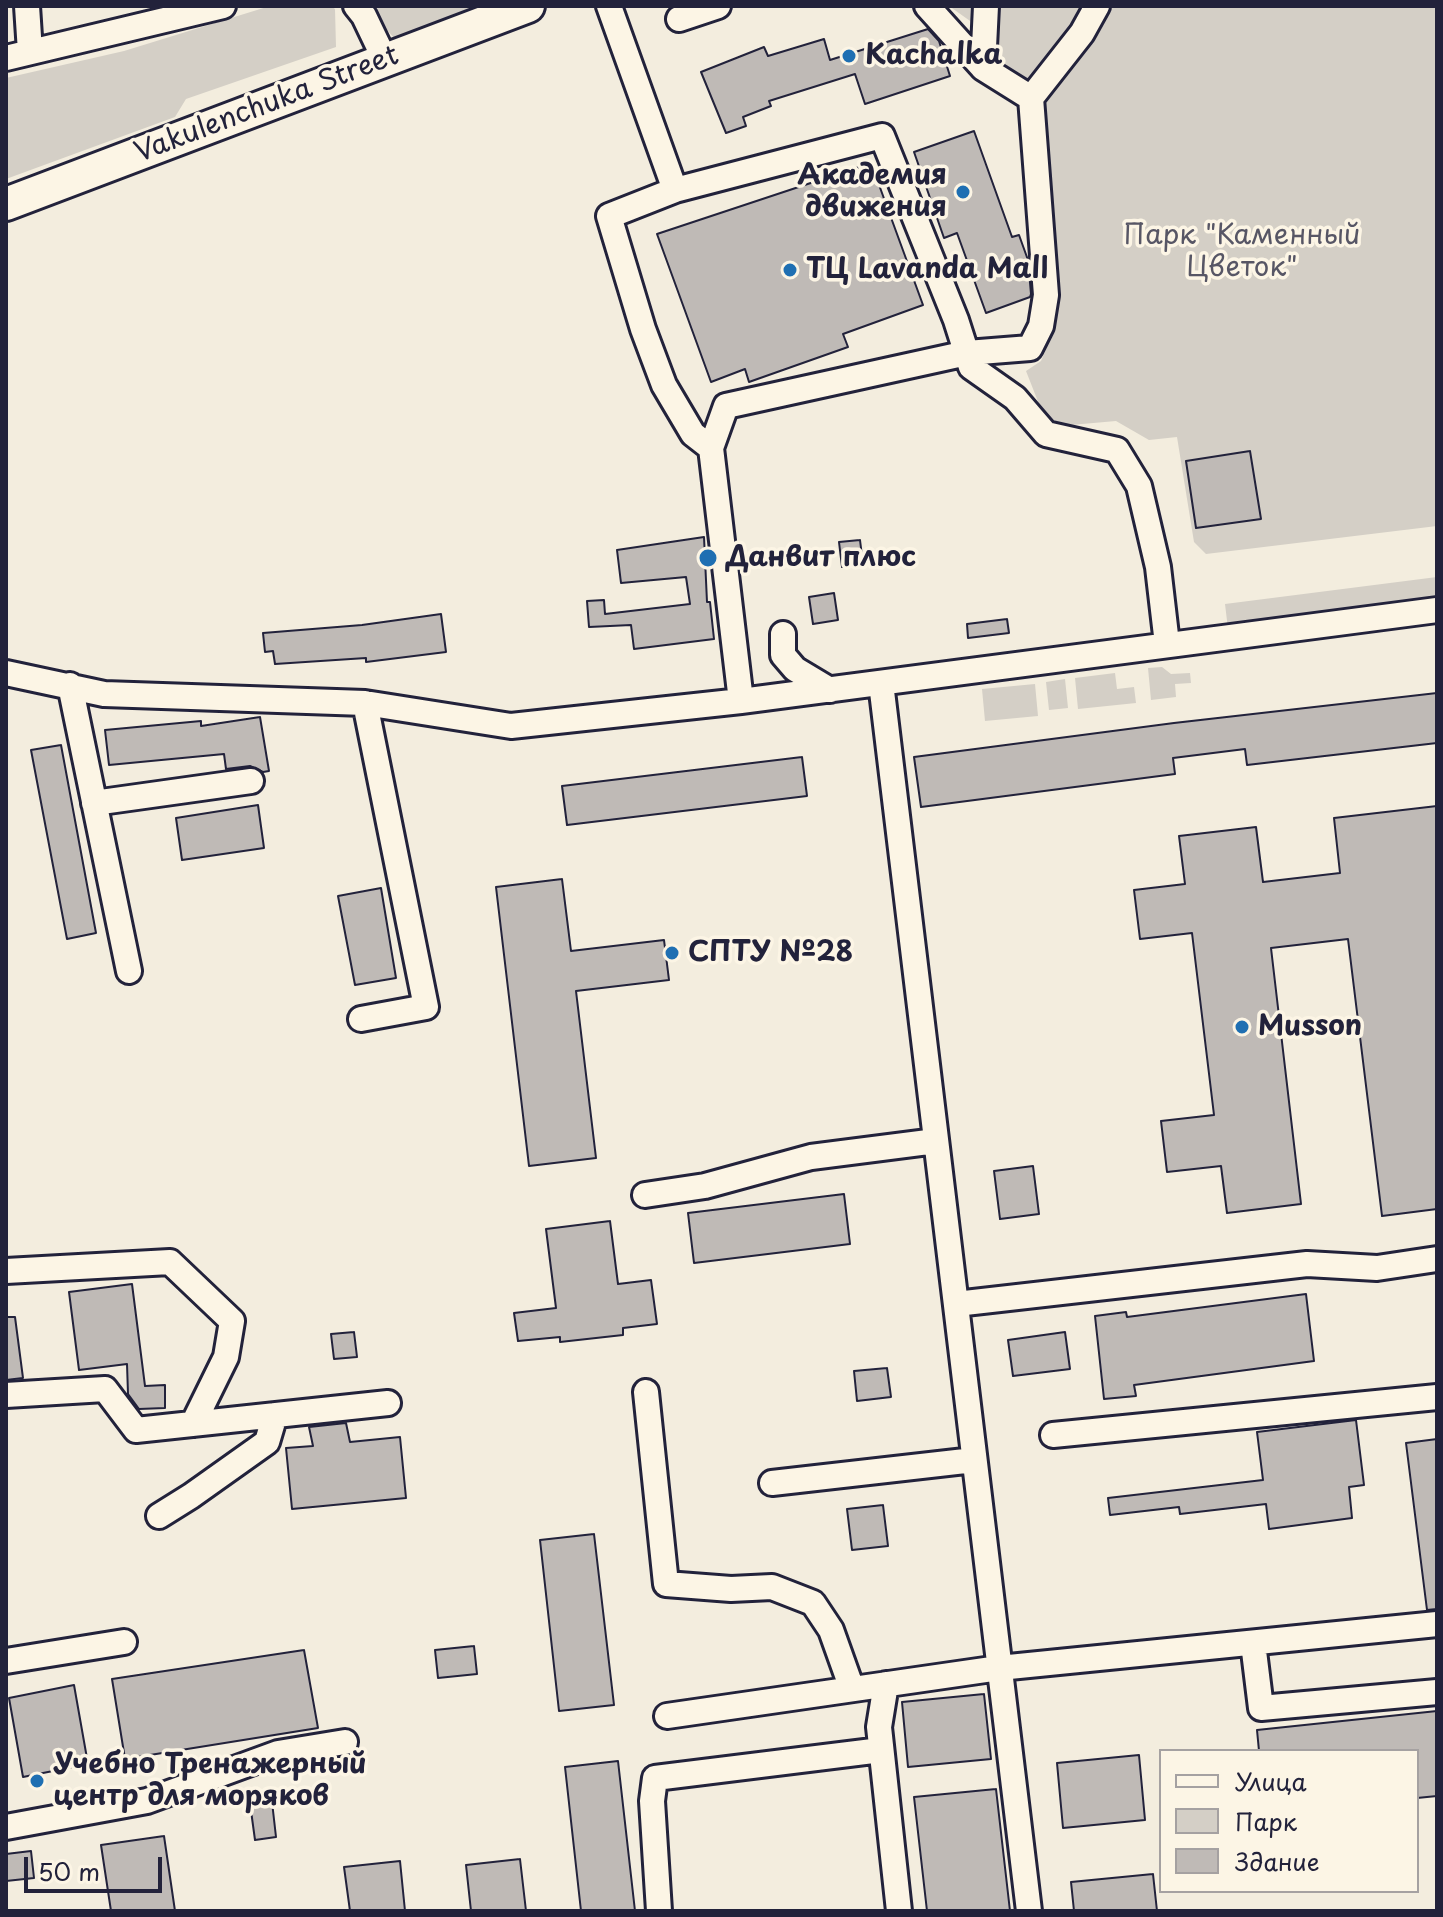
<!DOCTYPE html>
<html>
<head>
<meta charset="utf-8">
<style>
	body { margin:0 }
	#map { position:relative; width:1443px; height:1917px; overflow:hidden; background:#f3edde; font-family:"Playpen Sans",sans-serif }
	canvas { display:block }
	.frame { position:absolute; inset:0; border:8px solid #22223b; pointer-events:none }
	.legend { position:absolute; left:1159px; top:1749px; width:260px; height:144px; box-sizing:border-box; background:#fcf5e5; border:2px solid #a5a1a1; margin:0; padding:10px 14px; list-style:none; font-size:24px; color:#22223b }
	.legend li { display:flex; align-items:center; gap:16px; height:40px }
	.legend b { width:40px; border:2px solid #a5a1a1 }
	.scale { position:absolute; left:24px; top:1857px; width:138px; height:36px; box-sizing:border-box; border:4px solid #22223b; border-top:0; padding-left:10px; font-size:24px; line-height:28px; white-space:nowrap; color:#22223b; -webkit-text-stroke:6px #fcf5e5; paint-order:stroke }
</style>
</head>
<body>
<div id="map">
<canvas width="1443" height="1917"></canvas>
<div class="frame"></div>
<ul class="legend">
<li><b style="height:10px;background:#fcf5e5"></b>Улица</li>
<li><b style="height:22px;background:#d4cfc6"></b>Парк</li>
<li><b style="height:22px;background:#bfbab6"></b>Здание</li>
</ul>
<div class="scale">50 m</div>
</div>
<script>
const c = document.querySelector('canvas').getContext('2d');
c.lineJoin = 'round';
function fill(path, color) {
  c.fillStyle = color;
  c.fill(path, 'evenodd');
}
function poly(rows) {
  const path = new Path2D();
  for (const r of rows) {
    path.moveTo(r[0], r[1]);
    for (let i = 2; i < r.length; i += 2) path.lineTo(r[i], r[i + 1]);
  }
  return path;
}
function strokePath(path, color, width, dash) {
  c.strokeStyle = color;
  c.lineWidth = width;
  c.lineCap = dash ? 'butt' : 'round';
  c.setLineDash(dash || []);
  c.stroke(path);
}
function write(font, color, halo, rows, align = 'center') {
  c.font = font + ' "Playpen Sans",sans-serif';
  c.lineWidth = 7;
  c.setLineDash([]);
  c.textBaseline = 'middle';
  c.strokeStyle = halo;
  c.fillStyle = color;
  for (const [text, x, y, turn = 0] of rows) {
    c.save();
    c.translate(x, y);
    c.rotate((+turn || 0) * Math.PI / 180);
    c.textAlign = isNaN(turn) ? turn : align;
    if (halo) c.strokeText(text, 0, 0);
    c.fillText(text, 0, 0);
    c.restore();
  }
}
fill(poly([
	[270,6,331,6,335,9,336,47,186,99,175,117,6,179,6,78,124,51],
	[373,6,494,6,398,42,385,28],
	[949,6,1437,6,1437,526,1206,554,1194,542,1177,437,1149,440,1116,421,1048,427,1026,371,1041,361,1047,347,1047,158,1037,100,1002,73,997,52,987,42,980,28],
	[1437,577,1437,602,1228,629,1225,604],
	[1162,667,1171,674,1190,673,1191,683,1175,684,1176,697,1151,700,1148,668],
	[1115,673,1117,689,1134,687,1136,703,1078,709,1075,678],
	[1065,679,1068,708,1049,710,1046,682],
	[1035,684,1038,716,985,721,982,689]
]), '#d4cfc6');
const building = poly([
	[928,29,939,41,950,76,865,104,855,74,769,101,771,106,743,117,746,126,726,133,701,72,764,47,768,56,824,39,830,60,928,29],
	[974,131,1012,237,1019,235,1028,260,1031,294,1030,297,986,313,957,233,944,238,914,152,974,131],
	[871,163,923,305,843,334,848,347,749,382,745,369,711,382,657,234,871,163],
	[1250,451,1261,519,1196,528,1186,461,1250,451],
	[704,537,707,602,710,602,714,639,634,649,631,625,589,627,587,601,604,600,605,614,690,604,686,577,621,583,617,550,704,537],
	[860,540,863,564,842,567,839,542,860,540],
	[834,593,838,620,813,624,809,597,834,593],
	[441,614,446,652,366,662,366,658,275,664,273,651,265,652,263,633,362,625,441,614],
	[1007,619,1009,633,968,638,967,624,1007,619],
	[1437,693,1437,743,1247,765,1245,749,1173,758,1175,774,921,807,914,757,1174,723,1437,693],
	[260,717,269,771,263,772,250,766,226,769,224,754,109,765,105,730,201,721,201,726,260,717],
	[61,745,96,933,67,939,31,750,61,745],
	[802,757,807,796,567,825,562,786,802,757],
	[258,805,264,848,182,860,176,818,258,805],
	[1437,806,1437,1209,1382,1216,1348,939,1271,948,1301,1204,1227,1213,1221,1166,1167,1172,1161,1121,1214,1115,1192,933,1140,939,1134,890,1185,884,1179,836,1256,827,1263,882,1340,873,1334,818,1437,806],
	[562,879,571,951,664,940,669,980,576,991,596,1158,529,1166,496,887,562,879],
	[381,888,396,978,355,985,338,896,381,888],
	[1033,1166,1039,1214,1000,1219,994,1171,1033,1166],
	[844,1194,850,1244,694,1263,688,1213,844,1194],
	[610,1221,618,1284,651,1280,657,1324,623,1328,623,1335,560,1342,560,1337,518,1341,514,1313,556,1308,546,1229,610,1221],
	[132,1284,145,1386,165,1385,165,1408,139,1409,128,1394,127,1364,79,1370,69,1292,132,1284],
	[1306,1294,1314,1361,1134,1385,1136,1396,1104,1399,1095,1316,1126,1312,1127,1317,1306,1294],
	[6,1317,15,1317,23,1378,6,1380,6,1317],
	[354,1332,357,1357,334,1359,331,1334,354,1332],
	[1065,1332,1070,1369,1013,1376,1008,1340,1065,1332],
	[887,1368,891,1397,857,1401,854,1371,887,1368],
	[1356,1420,1364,1485,1349,1487,1352,1518,1269,1529,1266,1504,1180,1514,1179,1507,1110,1515,1108,1498,1263,1480,1257,1432,1356,1420],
	[346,1423,350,1442,400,1437,406,1498,292,1509,286,1448,313,1446,309,1427,346,1423],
	[1437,1439,1437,1609,1427,1610,1406,1443,1437,1439],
	[883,1505,888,1546,852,1550,847,1509,883,1505],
	[594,1534,614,1705,559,1711,540,1540,594,1534],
	[474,1646,477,1674,438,1678,435,1650,474,1646],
	[304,1650,318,1728,125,1759,112,1679,304,1650],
	[74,1685,88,1764,23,1777,9,1698,74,1685],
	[984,1694,991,1759,908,1767,902,1702,984,1694],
	[1437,1711,1437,1796,1417,1798,1417,1751,1259,1751,1257,1730,1437,1711],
	[1139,1755,1145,1820,1063,1828,1057,1763,1139,1755],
	[618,1761,635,1911,581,1911,565,1767,618,1761],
	[996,1789,1010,1911,927,1911,914,1797,996,1789],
	[271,1793,276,1837,255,1840,249,1796,271,1793],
	[164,1836,175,1911,111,1911,101,1845,164,1836],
	[31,1851,34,1878,6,1881,6,1854,31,1851],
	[520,1859,526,1911,471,1911,466,1865,520,1859],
	[400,1861,405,1911,350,1911,344,1867,400,1861],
	[1153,1874,1157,1911,1074,1911,1071,1882,1153,1874]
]);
fill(building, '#bfbab6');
strokePath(building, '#22223b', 2);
const minor = poly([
	[27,6,30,52],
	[356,6,364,16,385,60],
	[609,6,675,190,882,136,956,320,971,367,1015,398,1046,434,1117,450,1139,486,1158,567,1167,644],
	[927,6,983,68],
	[986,6,983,68,1031,98,1082,33,1097,6],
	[679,19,718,6],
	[6,58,223,6],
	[675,190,609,216,643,329,664,385,693,434,711,448],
	[783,634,783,655,795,669,830,690],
	[6,673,104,694,365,703,511,726,741,701,1437,610],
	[881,683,1029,1911],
	[70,685,129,971],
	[741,701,711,448,726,406,967,353,1030,348,1041,326,1046,295,1031,98],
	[94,803,251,781],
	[361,1019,426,1007,365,703],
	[645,1195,705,1186,811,1157,936,1141],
	[6,1271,170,1262,232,1321,226,1357,193,1424],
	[956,1304,1307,1264,1377,1268,1437,1259],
	[646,1392,666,1584,731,1589,772,1587,813,1603,831,1630,852,1689],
	[6,1395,105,1389,136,1430,388,1403],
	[1053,1435,1437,1397],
	[772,1483,974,1460],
	[159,1516,191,1496,267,1442,275,1415],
	[1253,1643,1261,1708,1437,1692],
	[6,1661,124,1642],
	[886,1684,879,1727,899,1911],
	[667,1716,999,1668,1437,1624],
	[6,1827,147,1801,278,1753,345,1742],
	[659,1911,652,1801,655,1778,881,1750]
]);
const major = poly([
	[6,204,528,6]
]);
strokePath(minor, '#22223b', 30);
strokePath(major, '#22223b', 38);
strokePath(minor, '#fcf5e5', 24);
strokePath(major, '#fcf5e5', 32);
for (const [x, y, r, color] of [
	[849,56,8,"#1f6fb2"],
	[963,192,8,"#1f6fb2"],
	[790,270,8,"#1f6fb2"],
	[708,558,10,"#1f6fb2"],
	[672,953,8,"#1f6fb2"],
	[1242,1027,8,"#1f6fb2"],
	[37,1781,8,"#1f6fb2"]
]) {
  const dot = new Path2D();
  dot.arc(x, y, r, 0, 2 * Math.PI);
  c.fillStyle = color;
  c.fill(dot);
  strokePath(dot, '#fcf5e5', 3);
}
write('bold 28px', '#22223b', '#fcf5e5', [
	["Kachalka",865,56],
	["Академия",947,176,"right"],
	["движения",947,208,"right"],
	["ТЦ Lavanda Mall",806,270],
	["Данвит плюс",726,558],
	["СПТУ №28",688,953],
	["Musson",1258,1027],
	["Учебно Тренажерный",53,1765],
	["центр для моряков",53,1797]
], 'left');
write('28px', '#22223b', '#fcf5e5', [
	["Vakulenchuka Street",267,105,-21]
]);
write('28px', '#575665', '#fcf5e5', [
	["Парк \"Каменный",1242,236],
	["Цветок\"",1242,268]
]);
</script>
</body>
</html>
